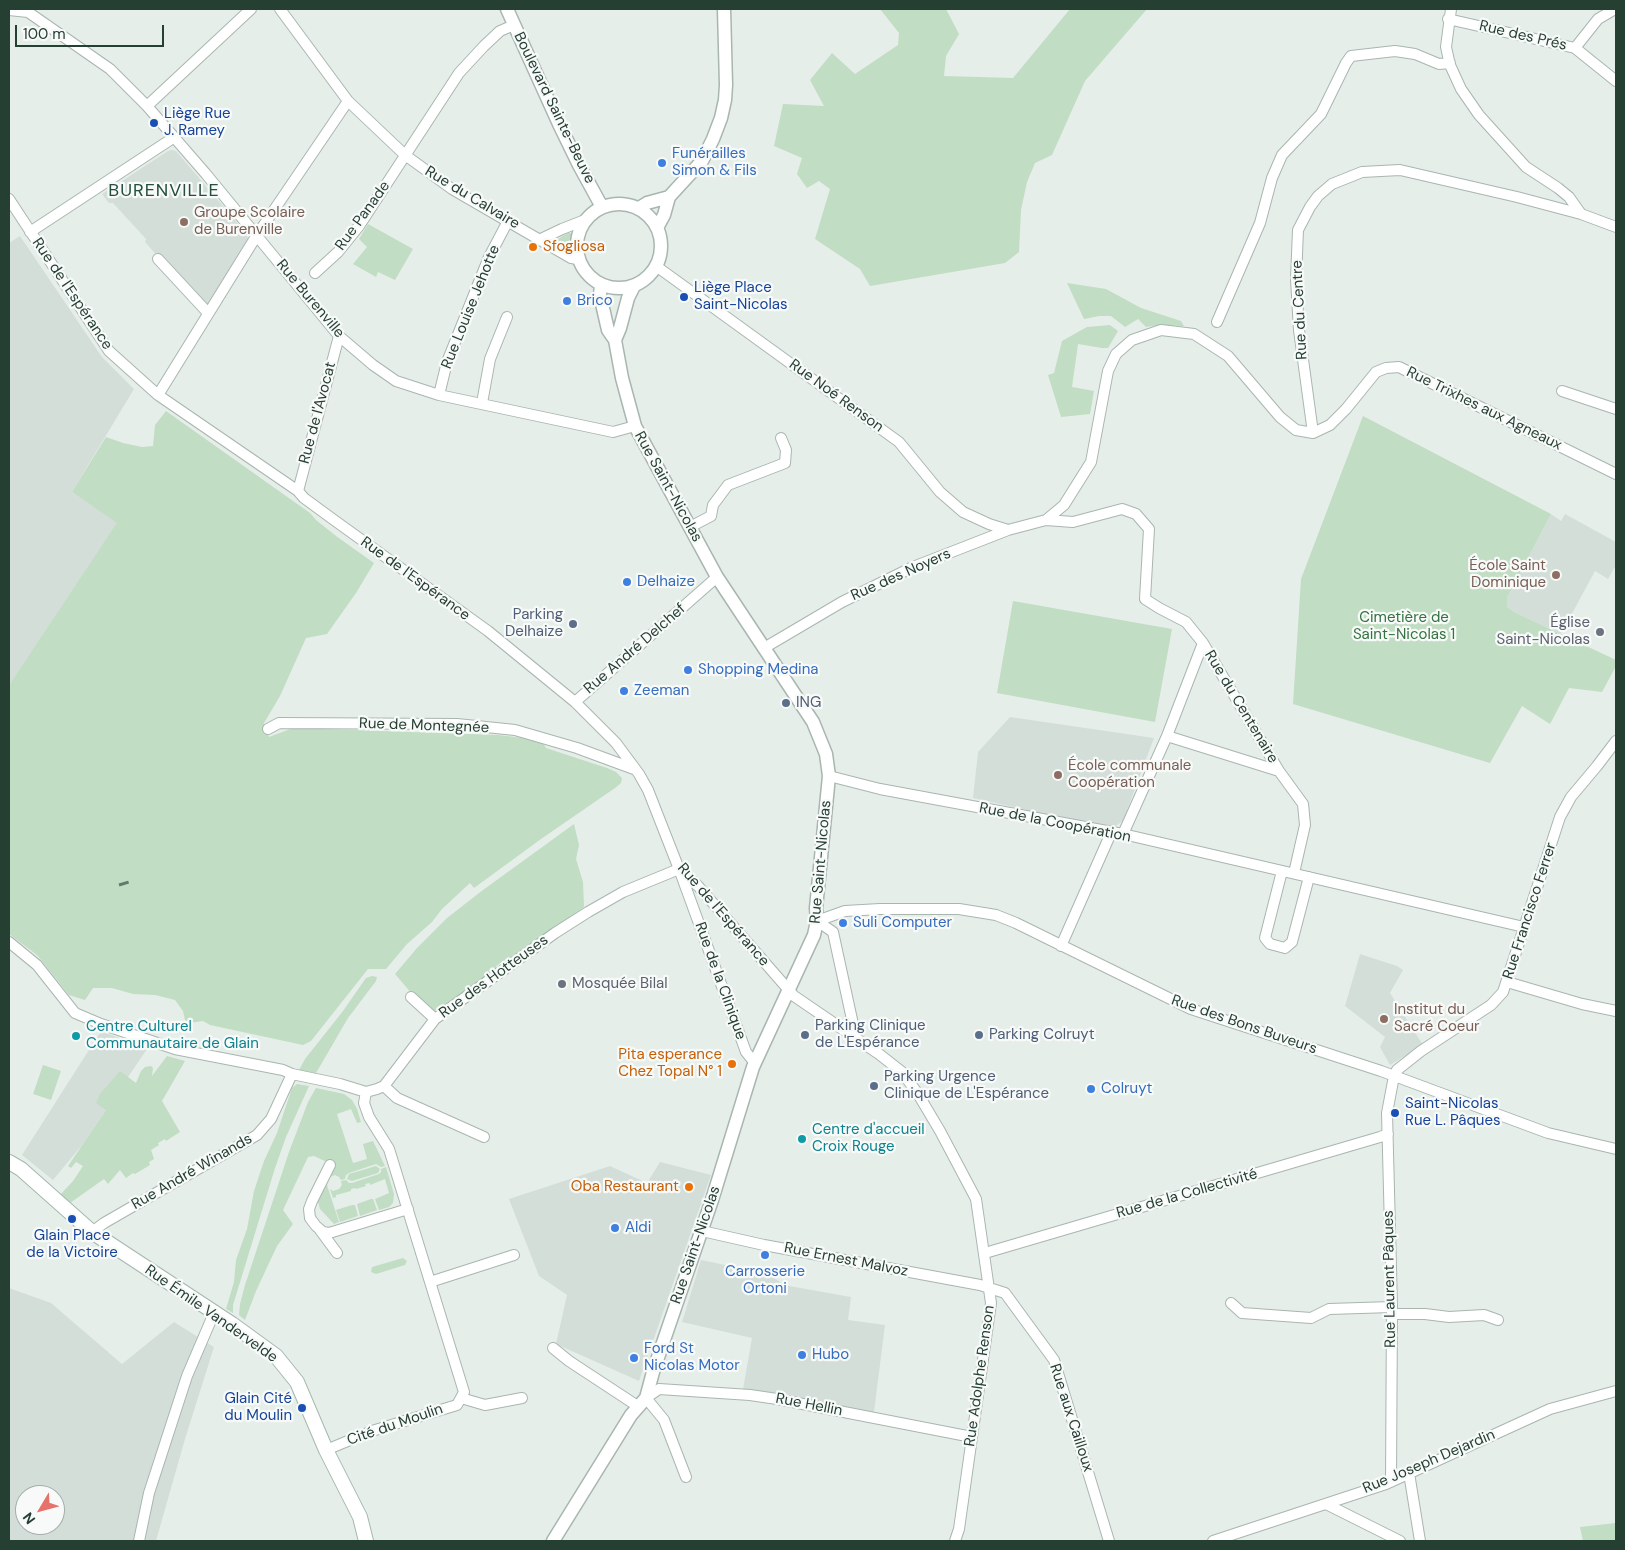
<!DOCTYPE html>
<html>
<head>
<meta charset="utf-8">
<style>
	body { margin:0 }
	#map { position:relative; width:1625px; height:1550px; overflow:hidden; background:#e6eee9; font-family:"DM Sans",sans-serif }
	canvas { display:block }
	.frame { position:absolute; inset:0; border:10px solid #263f33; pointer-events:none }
	.north { position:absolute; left:15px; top:1485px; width:50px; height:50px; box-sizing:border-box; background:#f7faf8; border:1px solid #a3afa9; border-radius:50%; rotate:233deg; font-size:14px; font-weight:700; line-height:20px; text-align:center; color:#263f33 }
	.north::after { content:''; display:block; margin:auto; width:18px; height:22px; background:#e6726b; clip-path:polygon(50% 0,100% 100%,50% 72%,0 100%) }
	.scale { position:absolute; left:15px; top:25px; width:149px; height:22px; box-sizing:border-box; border:2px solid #263f33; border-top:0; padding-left:6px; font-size:15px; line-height:18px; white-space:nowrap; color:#263f33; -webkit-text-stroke:4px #f7faf8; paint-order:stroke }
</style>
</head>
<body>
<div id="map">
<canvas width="1625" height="1550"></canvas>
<div class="frame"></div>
<div class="north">N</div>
<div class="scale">100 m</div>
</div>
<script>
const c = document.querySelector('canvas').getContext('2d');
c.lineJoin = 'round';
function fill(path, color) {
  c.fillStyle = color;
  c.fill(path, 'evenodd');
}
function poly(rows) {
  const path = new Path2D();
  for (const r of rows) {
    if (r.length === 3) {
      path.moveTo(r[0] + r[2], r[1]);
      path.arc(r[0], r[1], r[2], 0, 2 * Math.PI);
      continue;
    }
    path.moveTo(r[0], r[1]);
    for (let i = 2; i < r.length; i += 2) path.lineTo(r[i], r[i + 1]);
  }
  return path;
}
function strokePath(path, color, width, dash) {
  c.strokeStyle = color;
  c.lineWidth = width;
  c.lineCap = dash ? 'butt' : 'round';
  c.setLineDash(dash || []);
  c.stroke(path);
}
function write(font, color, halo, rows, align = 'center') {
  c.font = font + ' "DM Sans",sans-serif';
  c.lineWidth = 4.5;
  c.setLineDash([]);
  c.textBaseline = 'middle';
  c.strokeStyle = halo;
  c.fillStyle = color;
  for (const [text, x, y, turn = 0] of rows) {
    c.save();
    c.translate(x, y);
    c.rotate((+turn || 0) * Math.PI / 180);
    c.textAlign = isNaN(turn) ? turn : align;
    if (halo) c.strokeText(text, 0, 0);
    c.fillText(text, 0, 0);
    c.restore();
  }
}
fill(poly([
	[172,150,176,151,247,234,248,239,207,307,200,304,145,242,146,239,113,203,109,203,102,194,168,151],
	[20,236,102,357,134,389,72,492,118,523,9,685,9,243],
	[1551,514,1561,521,1565,514,1616,542,1616,565,1608,579,1595,571,1561,634,1516,613,1507,607,1507,598],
	[1010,717,1154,738,1123,821,1111,829,973,798,978,752],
	[1360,954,1397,966,1403,970,1390,993,1423,1045,1390,1065,1380,1047,1385,1037,1345,1006],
	[101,1031,147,1049,83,1144,53,1180,22,1155],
	[660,1162,711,1175,639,1381,556,1344,567,1295,539,1276,509,1199,610,1166,647,1183],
	[701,1260,769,1274,784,1285,851,1297,848,1320,885,1325,874,1412,743,1389,752,1338,682,1322],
	[9,1288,51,1303,122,1364,174,1322,214,1347,185,1439,156,1541,9,1541],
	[25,1495,55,1495,55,1525,25,1525]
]), '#d4ded8');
fill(poly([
	[880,9,946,9,959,34,946,56,944,76,1013,78,1070,9,1147,9,1085,81,1052,155,1035,163,1027,182,1021,210,1019,252,1005,263,870,286,860,269,815,239,830,189,819,181,807,188,797,174,802,158,774,146,783,104,824,106,810,80,832,53,855,74,898,45,899,33],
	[368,224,413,249,395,280,378,272,376,277,353,264,367,247,359,239],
	[569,232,573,235,571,248,568,249,555,241],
	[1067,283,1106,289,1141,308,1181,321,1184,326,1159,325,1146,327,1138,319,1125,327,1111,316,1099,316,1084,319],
	[1110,325,1118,331,1108,348,1102,348,1078,344,1072,387,1094,391,1090,414,1061,417,1048,375,1054,373,1062,341,1087,327],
	[166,411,310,513,316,520,336,536,374,563,356,593,327,634,306,638,280,696,264,723,269,737,293,728,498,735,541,740,546,748,607,768,616,772,622,778,621,783,615,788,541,839,474,888,470,883,442,909,432,922,407,944,386,969,368,969,311,1041,303,1045,210,1025,203,1021,189,1023,185,1020,183,1011,175,1000,155,995,133,994,112,988,93,988,85,1000,69,995,37,955,9,934,9,685,117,523,72,492,106,437,123,443,142,447,153,446,155,425],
	[1363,416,1551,514,1507,598,1507,607,1516,613,1616,660,1616,666,1602,692,1569,688,1550,724,1522,706,1490,763,1293,704,1301,579],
	[1013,601,1172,629,1155,722,997,693],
	[574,824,579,845,576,859,583,882,584,907,510,960,508,958,496,966,497,969,443,1008,435,1011,413,995,395,974,417,948,447,918,483,890],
	[372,976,377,977,376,981,348,1018,316,1073,299,1070,305,1059,343,1011,366,978],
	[167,1056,185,1061,162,1101,180,1132,166,1141,165,1139,158,1143,159,1145,151,1150,154,1159,149,1162,150,1165,135,1174,133,1173,126,1178,120,1170,108,1184,104,1179,70,1203,60,1195,73,1181,83,1166,76,1162,71,1168,68,1166,106,1110,96,1103,100,1094,120,1071,136,1083,141,1071,145,1067,151,1066,153,1068,152,1076],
	[43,1065,61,1071,51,1100,33,1094],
	[297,1084,309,1086,286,1137,275,1168,233,1305,233,1313,226,1309,234,1282,236,1260,247,1229,254,1191,264,1161,277,1133,292,1088],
	[316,1088,344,1094,352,1100,357,1109,361,1122,357,1123,351,1109,337,1114,353,1163,367,1159,363,1144,373,1141,385,1166,381,1167,376,1164,349,1173,346,1175,345,1179,341,1180,339,1177,335,1175,328,1178,327,1185,339,1222,334,1224,320,1209,318,1202,327,1162,314,1156,308,1157,283,1210,293,1224,277,1246,256,1291,245,1320,239,1315,240,1304,245,1285,289,1152,308,1102],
	[376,1166,380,1169,378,1173,352,1181,347,1179,349,1174],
	[386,1167,394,1194,393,1203,389,1207,379,1210,375,1199,389,1193,385,1179,370,1185,370,1183,365,1184,366,1186,356,1189,355,1188,351,1189,351,1191,336,1195,336,1197,333,1198,330,1189,333,1191,339,1189,342,1185,341,1181,346,1180,349,1183,352,1183,379,1174,381,1172,381,1169],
	[371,1199,373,1199,377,1210,360,1216,357,1204],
	[352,1205,355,1205,358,1216,340,1222,336,1210],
	[403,1258,407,1261,405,1265,376,1274,371,1272,372,1267],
	[1616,1523,1616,1541,1583,1541,1580,1527]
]), '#c1ddc3');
const minor = poly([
	[280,9,348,101,405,155,452,189,571,258,578,259],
	[1451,9,1446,47,1450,65,1461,89,1479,115,1526,167,1558,188,1569,197,1581,214],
	[9,10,28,12,110,69,147,106,206,174,339,336,373,365,396,381,439,395,613,432,635,426],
	[1448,19,1575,48,1616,81],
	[1575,48,1598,19,1615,9],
	[147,106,251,9],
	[9,199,109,351,158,395,298,491,304,498,334,520,488,631,575,702,616,743,639,774,648,790,679,869,746,1052,754,1062],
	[30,232,173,138],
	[541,239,562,229,585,220],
	[158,259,208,313],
	[656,266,899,442,940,492,963,512,989,524,1008,530],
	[315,273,338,252,359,226,459,73,484,46,500,31,514,25],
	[1217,322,1260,223,1272,178,1282,155,1321,114,1346,63,1351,56,1395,51,1415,54,1439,64,1450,63],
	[1562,391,1616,409],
	[158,395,257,235,348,101],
	[439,395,447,362,489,257,508,221],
	[482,403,490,359,507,317],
	[1313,433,1299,330,1296,279,1298,230,1310,207,1318,196,1332,184,1362,172,1400,170,1517,197,1581,214,1616,227],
	[1313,433,1330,425,1346,409,1376,372,1386,368,1399,367,1616,474],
	[298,491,339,336],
	[1046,520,1064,505,1091,462,1108,371,1116,354,1132,340,1161,330,1194,334,1228,356,1280,417,1296,430,1313,433],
	[690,527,711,516,713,505,728,485,785,463,786,450,781,438],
	[1203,643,1279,771,1303,804,1305,825,1294,873],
	[764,648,842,602,913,567,1008,530,1046,520,1073,522,1122,509,1136,514,1149,529,1145,599,1159,608,1186,622,1203,643,1167,736,1123,834],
	[575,702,717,577],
	[268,729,279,723,457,724,515,730,577,748,634,769],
	[1167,736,1279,771],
	[829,776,880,789,1123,834,1524,927],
	[682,871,698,886,794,996,879,1054,902,1072,918,1094,940,1131,976,1199,991,1303,959,1529,955,1541],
	[1282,871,1265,938,1270,944,1285,948,1292,942,1309,877],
	[817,921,845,911,880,909,959,909,996,915,1016,923,1191,1009,1381,1071,1548,1133,1616,1149],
	[817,921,833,932,856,1038],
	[9,942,37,965,75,1013,101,1024,175,1049,283,1070,292,1074,340,1084,366,1092,377,1089,384,1086,435,1019,555,933,588,912,623,892,679,869],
	[1061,946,1111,833],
	[1507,982,1582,1004,1616,1011],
	[411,997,435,1019],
	[384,1086,397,1098,484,1137],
	[330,1165,312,1201,309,1209,310,1218,316,1226,323,1232,329,1233,408,1209],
	[320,1230,337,1253],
	[702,1231,764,1245,980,1285,1005,1293,1054,1360,1109,1541],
	[92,1232,104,1223,257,1135,271,1119,292,1074],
	[985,1253,1380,1137,1388,1134],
	[430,1282,514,1255],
	[1231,1303,1242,1313,1311,1318,1329,1309,1392,1307],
	[1392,1314,1425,1314,1449,1317,1484,1315,1498,1320],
	[553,1348,569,1361,639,1407],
	[461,1398,485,1405,522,1398],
	[326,1450,372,1431,457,1405,464,1392,389,1149,369,1117,364,1103,366,1092],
	[1409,1473,1420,1541],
	[686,1477,664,1420,646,1398,659,1389,750,1395,777,1399,972,1437],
	[1391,1482,1392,1307,1387,1113,1394,1076,1397,1070,1421,1051,1491,1005,1503,992,1560,817,1571,797,1597,766,1616,741],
	[1326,1504,1400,1541],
	[139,1541,149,1493,187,1376,214,1313],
	[1213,1541,1386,1484,1550,1409,1616,1391]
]);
const tertiary = poly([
	[507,9,559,124,579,165,602,207],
	[619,246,42],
	[639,208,647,203,669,197],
	[657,228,664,215,669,197,702,161,713,139,721,118,725,100,726,85,724,9],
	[615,340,620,328,628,298,634,286],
	[553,1541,631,1415,646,1398,653,1372,712,1200,753,1067,814,935,817,921,816,908,829,776,826,754,813,722,717,577,635,426,622,378,615,340,608,330,600,295,601,284]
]);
const secondary = poly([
	[9,1162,21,1169,92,1232,232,1324,276,1356,297,1382,326,1450,360,1517,366,1541]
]);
strokePath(minor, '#a9b6af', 12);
strokePath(tertiary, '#a9b6af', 15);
strokePath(secondary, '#a5b9ae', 16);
strokePath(minor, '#fff', 10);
strokePath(tertiary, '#fff', 12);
strokePath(secondary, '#fff', 14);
strokePath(poly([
	[119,885,129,882]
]), '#617a6e', 3, [10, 5]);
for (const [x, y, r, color] of [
	[154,123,5,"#1a4fb4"],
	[662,163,5,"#3f7fe0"],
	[184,222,5,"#8d6e63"],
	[533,247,5,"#e8710a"],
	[684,297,5,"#1a4fb4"],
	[567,301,5,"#3f7fe0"],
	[1556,575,5,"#8d6e63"],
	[627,582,5,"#3f7fe0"],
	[573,624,5,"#5c6f8a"],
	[1600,632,5,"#6b7280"],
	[688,670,5,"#3f7fe0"],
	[624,691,5,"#3f7fe0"],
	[786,703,5,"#5c6f8a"],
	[1058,775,5,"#8d6e63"],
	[843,923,5,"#3f7fe0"],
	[562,984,5,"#6b7280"],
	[1384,1019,5,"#8d6e63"],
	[805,1035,5,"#5c6f8a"],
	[979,1035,5,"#5c6f8a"],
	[76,1036,5,"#0f9aa8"],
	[732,1064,5,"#e8710a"],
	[874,1086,5,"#5c6f8a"],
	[1091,1089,5,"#3f7fe0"],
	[1395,1113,5,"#1a4fb4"],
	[802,1139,5,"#0f9aa8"],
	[689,1187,5,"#e8710a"],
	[72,1219,5,"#1a4fb4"],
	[615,1228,5,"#3f7fe0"],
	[765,1255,5,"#3f7fe0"],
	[802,1355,5,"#3f7fe0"],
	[634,1358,5,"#3f7fe0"],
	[302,1408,5,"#1a4fb4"]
]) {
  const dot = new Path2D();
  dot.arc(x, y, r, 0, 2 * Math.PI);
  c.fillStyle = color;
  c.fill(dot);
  strokePath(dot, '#f7faf8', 2);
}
write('15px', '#263f33', '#f7faf8', [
	["Rue des Prés",1523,36,13],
	["Boulevard Sainte-Beuve",554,108,64],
	["Rue du Calvaire",472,198,31],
	["Rue Panade",363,216,-54],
	["Rue de l'Espérance",72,294,56],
	["Rue Burenville",310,299,50],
	["Rue Louise Jehotte",471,307,-68],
	["Rue du Centre",1300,310,-93],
	["Rue Noé Renson",836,396,36],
	["Rue Trixhes aux Agneaux",1484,409,26],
	["Rue de l'Avocat",318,413,-75],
	["Rue Saint-Nicolas",668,487,61],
	["Rue des Noyers",901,575,-24],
	["Rue de l'Espérance",415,579,36],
	["Rue André Delchef",635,649,-41],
	["Rue du Centenaire",1241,707,59],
	["Rue de Montegnée",424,726,2],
	["Rue de la Coopération",1055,823,11],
	["Rue Saint-Nicolas",821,862,-85],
	["Rue Francisco Ferrer",1530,911,-72],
	["Rue de l'Espérance",723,915,49],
	["Rue des Hotteuses",494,977,-36],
	["Rue de la Clinique",720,981,70],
	["Rue des Bons Buveurs",1244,1025,19],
	["Rue André Winands",192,1172,-30],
	["Rue de la Collectivité",1187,1194,-16],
	["Rue Saint-Nicolas",696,1245,-71],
	["Rue Ernest Malvoz",846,1260,11],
	["Rue Laurent Pâques",1390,1279,-91],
	["Rue Émile Vandervelde",211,1314,35],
	["Rue Adolphe Renson",980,1376,-82],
	["Rue Hellin",809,1405,11],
	["Rue aux Cailloux",1071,1418,72],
	["Cité du Moulin",395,1425,-19],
	["Rue Joseph Dejardin",1429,1462,-23]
]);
write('15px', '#164399', '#f7faf8', [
	["Liège Rue",164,114],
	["J. Ramey",164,131],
	["Liège Place",694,288],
	["Saint-Nicolas",694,305],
	["Saint-Nicolas",1405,1104],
	["Rue L. Pâques",1405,1121],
	["Glain Place",72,1236,"center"],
	["de la Victoire",72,1253,"center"],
	["Glain Cité",292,1399,"right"],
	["du Moulin",292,1416,"right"]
], 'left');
write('15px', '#366cbe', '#f7faf8', [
	["Funérailles",672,154],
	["Simon & Fils",672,171],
	["Brico",577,301],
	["Delhaize",637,582],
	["Shopping Medina",698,670],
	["Zeeman",634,691],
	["Suli Computer",853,923],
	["Colruyt",1101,1089],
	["Aldi",625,1228],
	["Carrosserie",765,1272,"center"],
	["Ortoni",765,1289,"center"],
	["Ford St",644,1349],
	["Nicolas Motor",644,1366],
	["Hubo",812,1355]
], 'left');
write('15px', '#785e54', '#f7faf8', [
	["Groupe Scolaire",194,213],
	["de Burenville",194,230],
	["École Saint",1546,566,"right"],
	["Dominique",1546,583,"right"],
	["École communale",1068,766],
	["Coopération",1068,783],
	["Institut du",1394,1010],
	["Sacré Coeur",1394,1027]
], 'left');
write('15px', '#c56008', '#f7faf8', [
	["Sfogliosa",543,247,"left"],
	["Pita esperance",722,1055],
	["Chez Topal N° 1",722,1072],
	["Oba Restaurant",679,1187]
], 'right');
write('15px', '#4e5e75', '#f7faf8', [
	["Parking",563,615,"right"],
	["Delhaize",563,632,"right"],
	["ING",796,703],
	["Parking Clinique",815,1026],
	["de L'Espérance",815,1043],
	["Parking Colruyt",989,1035],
	["Parking Urgence",884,1077],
	["Clinique de L'Espérance",884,1094]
], 'left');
write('15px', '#347240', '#f7faf8', [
	["Cimetière de",1404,618],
	["Saint-Nicolas 1",1404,635]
]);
write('15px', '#5b616d', '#f7faf8', [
	["Église",1590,623],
	["Saint-Nicolas",1590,640],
	["Mosquée Bilal",572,984,"left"]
], 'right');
write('15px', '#0d838f', '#f7faf8', [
	["Centre Culturel",86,1027],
	["Communautaire de Glain",86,1044],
	["Centre d'accueil",812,1130],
	["Croix Rouge",812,1147]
], 'left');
c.letterSpacing = '1px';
write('18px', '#234f3c', '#f7faf8', [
	["BURENVILLE",164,191]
]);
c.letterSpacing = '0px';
</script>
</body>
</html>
